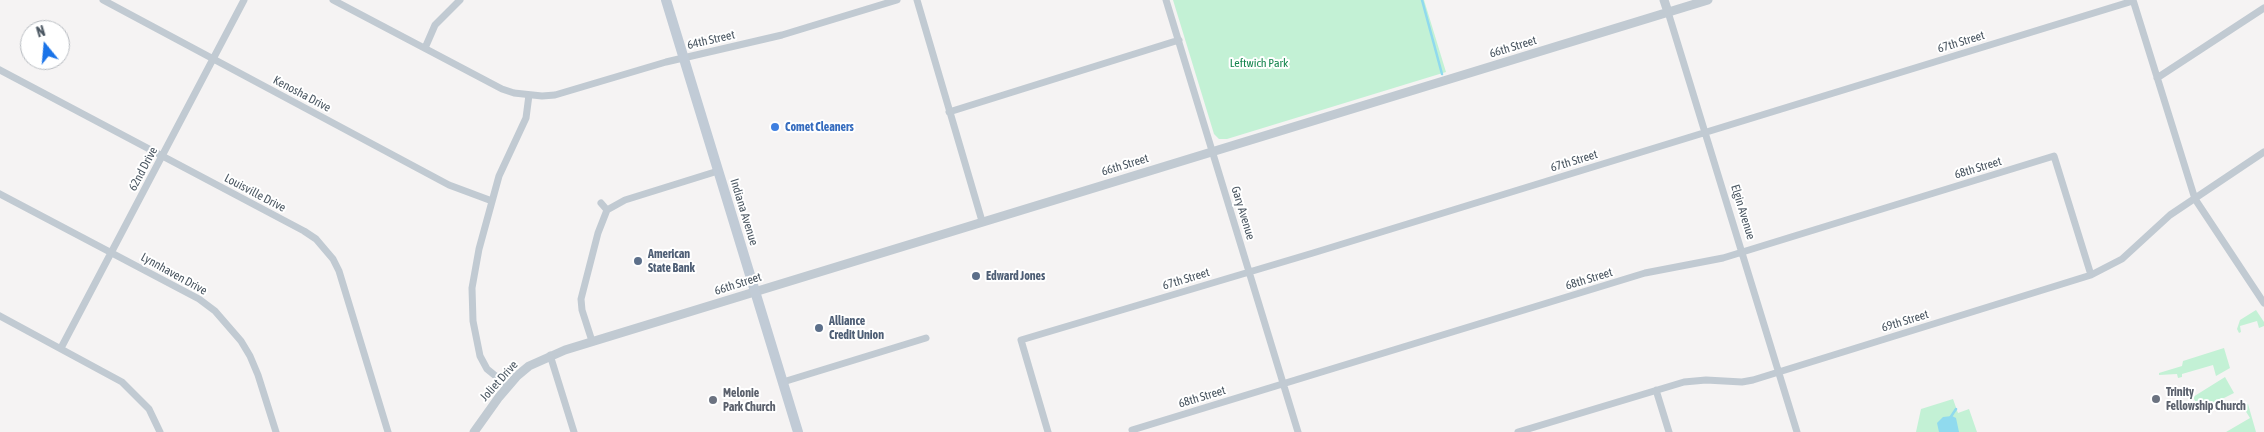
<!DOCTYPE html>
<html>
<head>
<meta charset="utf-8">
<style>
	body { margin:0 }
	#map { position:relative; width:2264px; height:432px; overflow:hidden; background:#f5f3f3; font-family:"Asap Condensed",sans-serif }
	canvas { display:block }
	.north { position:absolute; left:20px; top:20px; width:50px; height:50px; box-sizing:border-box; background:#fff; border:1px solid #b7bbc0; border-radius:50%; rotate:343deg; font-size:14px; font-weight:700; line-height:20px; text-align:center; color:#4a5661 }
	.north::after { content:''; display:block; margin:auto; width:18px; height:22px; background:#1a73e8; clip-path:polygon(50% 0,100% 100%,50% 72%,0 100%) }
</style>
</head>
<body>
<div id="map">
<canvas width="2264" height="432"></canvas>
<div class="north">N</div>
</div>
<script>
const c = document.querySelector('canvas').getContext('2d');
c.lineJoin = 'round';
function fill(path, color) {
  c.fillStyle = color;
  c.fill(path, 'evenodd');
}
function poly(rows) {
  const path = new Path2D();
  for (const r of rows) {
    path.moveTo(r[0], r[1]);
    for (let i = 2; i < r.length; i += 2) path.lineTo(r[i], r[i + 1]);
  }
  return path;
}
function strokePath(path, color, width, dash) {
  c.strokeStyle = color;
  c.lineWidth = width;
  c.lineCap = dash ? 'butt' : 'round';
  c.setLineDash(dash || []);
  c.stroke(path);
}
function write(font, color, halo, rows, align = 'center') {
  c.font = font + ' "Asap Condensed",sans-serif';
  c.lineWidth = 4;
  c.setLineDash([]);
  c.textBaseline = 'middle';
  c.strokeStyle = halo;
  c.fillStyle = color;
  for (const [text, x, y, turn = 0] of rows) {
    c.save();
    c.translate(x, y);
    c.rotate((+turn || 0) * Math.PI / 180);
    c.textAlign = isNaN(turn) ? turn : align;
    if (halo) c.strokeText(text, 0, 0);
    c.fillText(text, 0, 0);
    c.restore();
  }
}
fill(poly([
	[1173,0,1424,0,1446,72,1227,139,1219,139,1214,134],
	[2256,310,2264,322,2264,326,2259,328,2257,321,2240,326,2241,332,2239,333,2237,329,2240,320],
	[2224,348,2230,368,2216,376,2213,365,2182,374,2182,377,2178,378,2177,374,2159,375,2159,373,2182,366,2183,361],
	[2225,377,2234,393,2200,410,2193,397],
	[1953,399,1958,413,1969,409,1977,432,1916,432,1921,409],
	[2248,404,2256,432,2226,432,2250,418,2243,407]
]), '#c3f1d5');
fill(poly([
	[1952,416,1956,418,1959,432,1939,432,1937,423,1943,417]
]), '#90daee');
strokePath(poly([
	[1422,0,1442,74],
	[1950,418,1956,409]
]), '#90daee', 2.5);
strokePath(poly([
	[103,0,449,185,492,201],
	[333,0,502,89,514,93,542,96,555,95,666,62,782,35,897,0],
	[917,0,982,221],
	[1166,0,1298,432],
	[2133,0,2195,199,2264,303],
	[1668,12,1797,432],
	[425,48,435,25,460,0],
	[0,70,304,231,316,239,333,259,339,271,388,432],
	[2157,78,2264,8],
	[949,112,1179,40],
	[0,194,199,299,215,311,241,341,250,356,258,375,276,432],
	[601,203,607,210],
	[0,316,122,382,149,409,160,432],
	[592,341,582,310,581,299,598,233,607,210,625,200,718,171],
	[61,348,244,0],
	[550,355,574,432],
	[783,382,926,338],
	[508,386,487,369,480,356,473,321,472,288,479,249,499,176,526,118,529,95],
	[1656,390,1669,432],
	[1132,430,1645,273,1723,258,2054,156,2091,275],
	[1048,432,1021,340,1313,253,2133,1],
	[1518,432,1684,382,1706,380,1742,382,1753,380,2091,275,2122,259,2170,215,2264,152]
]), '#c1cad2', 7);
strokePath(poly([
	[1664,0,1668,12],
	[474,432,499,397,517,376,529,366,565,350,1708,0]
]), '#c1cad2', 9);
strokePath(poly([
	[666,0,798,432]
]), '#c1cbd6', 10);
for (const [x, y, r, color] of [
	[775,127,5,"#3f7fe0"],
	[638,261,5,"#5c6f8a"],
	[976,276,5,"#5c6f8a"],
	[819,328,5,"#5c6f8a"],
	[2156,399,5,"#6b7280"],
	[713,400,5,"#6b7280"]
]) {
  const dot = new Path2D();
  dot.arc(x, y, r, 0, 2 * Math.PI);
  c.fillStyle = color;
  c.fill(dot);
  strokePath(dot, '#fff', 2);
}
write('12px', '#4a5661', '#fff', [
	["64th Street",711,40,-13],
	["67th Street",1961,42,-17],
	["66th Street",1513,47,-17],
	["Kenosha Drive",302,94,28],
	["67th Street",1574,161,-17],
	["66th Street",1125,165,-17],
	["68th Street",1978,168,-17],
	["62nd Drive",143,169,-62],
	["Louisville Drive",255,193,28],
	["Indiana Avenue",744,212,73],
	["Elgin Avenue",1743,212,73],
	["Gary Avenue",1243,213,73],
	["Lynnhaven Drive",174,274,29],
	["67th Street",1186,279,-17],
	["68th Street",1589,279,-17],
	["66th Street",738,284,-18],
	["69th Street",1905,321,-17],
	["Joliet Drive",499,381,-48],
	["68th Street",1202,397,-17]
]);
write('12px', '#17864f', '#fff', [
	["Leftwich Park",1259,63]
]);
write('bold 12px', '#366cbe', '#fff', [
	["Comet Cleaners",785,127]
], 'left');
write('bold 12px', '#4e5e75', '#fff', [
	["American",648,254],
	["State Bank",648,268],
	["Edward Jones",986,276],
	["Alliance",829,321],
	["Credit Union",829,335]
], 'left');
write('bold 12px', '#5b616d', '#fff', [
	["Trinity",2166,392],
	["Fellowship Church",2166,406],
	["Melonie",723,393],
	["Park Church",723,407]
], 'left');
</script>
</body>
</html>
